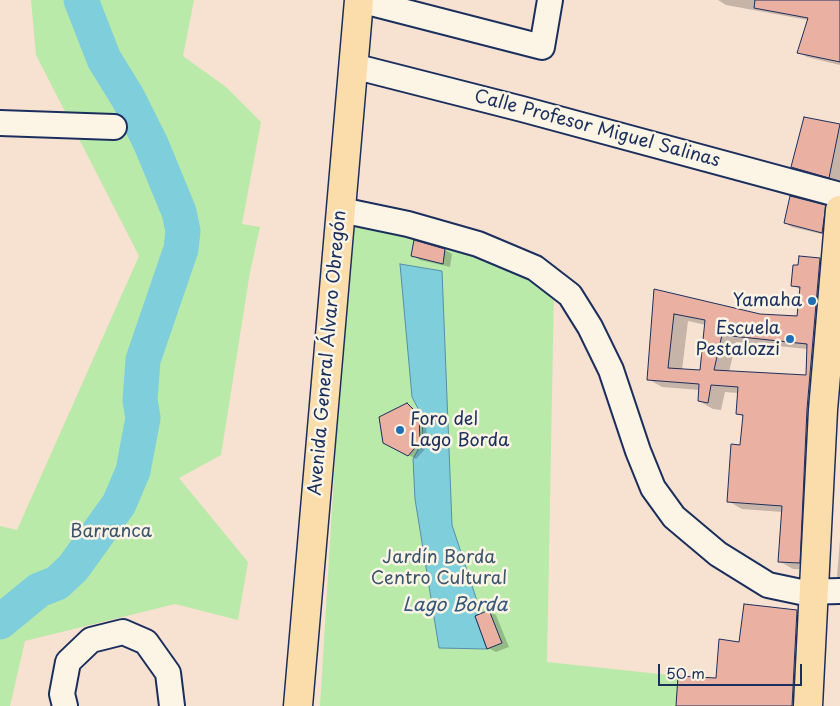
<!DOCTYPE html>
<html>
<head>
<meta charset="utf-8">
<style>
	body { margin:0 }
	#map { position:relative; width:840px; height:706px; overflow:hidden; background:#f7e1d1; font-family:"Playpen Sans",sans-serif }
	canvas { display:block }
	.scale { position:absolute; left:658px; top:664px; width:144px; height:22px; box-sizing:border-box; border:2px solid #1b2f5e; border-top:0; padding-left:6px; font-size:15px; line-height:18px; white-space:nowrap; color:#1b2f5e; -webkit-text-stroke:4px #fcf5e5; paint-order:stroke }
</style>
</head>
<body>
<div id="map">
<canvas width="840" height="706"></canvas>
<div class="scale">50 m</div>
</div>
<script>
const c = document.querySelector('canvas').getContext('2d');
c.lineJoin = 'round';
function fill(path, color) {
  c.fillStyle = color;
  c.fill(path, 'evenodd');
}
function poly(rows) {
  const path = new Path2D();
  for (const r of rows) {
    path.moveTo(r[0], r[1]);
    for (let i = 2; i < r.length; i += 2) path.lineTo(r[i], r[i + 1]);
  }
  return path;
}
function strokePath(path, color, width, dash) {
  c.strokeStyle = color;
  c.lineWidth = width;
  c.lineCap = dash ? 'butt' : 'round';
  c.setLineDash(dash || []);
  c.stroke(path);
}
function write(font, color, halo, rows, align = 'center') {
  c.font = font + ' "Playpen Sans",sans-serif';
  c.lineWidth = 5;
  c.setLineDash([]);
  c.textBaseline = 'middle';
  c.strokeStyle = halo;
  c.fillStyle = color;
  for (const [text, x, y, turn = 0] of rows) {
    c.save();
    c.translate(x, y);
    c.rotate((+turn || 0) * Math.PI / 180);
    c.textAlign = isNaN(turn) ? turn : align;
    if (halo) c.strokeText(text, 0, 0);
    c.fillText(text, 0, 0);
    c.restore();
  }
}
fill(poly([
	[31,0,194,0,183,56,226,87,261,122,242,224,260,227,250,272,221,455,179,478,248,562,238,620,175,604,25,641,10,706,0,706,0,526,17,530,139,256,36,55],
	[350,214,458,242,554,289,547,662,678,676,676,706,320,706]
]), '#b9eaa9');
const water = poly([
	[400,264,442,271,452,525,481,613,475,616,487,649,439,648,415,499,413,459,422,442,423,418,412,397,400,264]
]);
fill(water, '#7fcedc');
strokePath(water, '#578eaa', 1);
fill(poly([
	[718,0,840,0,840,65,807,57,798,52,808,20,726,5],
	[805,118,840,126,840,183,803,173,792,167],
	[825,206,832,211,830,236,792,227,785,223],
	[445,250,452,254,450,267,420,260,412,255],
	[820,259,834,267,813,570,793,569,779,561,783,512,742,509,728,501,742,446,744,417,737,413,738,393,725,392,721,410,713,409,699,401,700,390,662,387,648,379,655,290,760,315,799,318,801,290,792,285],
	[688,321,706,325,702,371,682,370],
	[736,342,808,349,807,376,729,372],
	[407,405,426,420,427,447,416,459,384,442],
	[840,540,840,579,837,577],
	[489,611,496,615,509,647,496,652,488,648],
	[797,612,811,620,806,706,677,706,717,680,740,643]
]), '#0003');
strokePath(poly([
	[0,622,39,590,57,583,73,568,119,504,133,471,143,418,140,400,143,360,181,249,183,231,179,212,151,144,128,98,104,59,81,0]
]), '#7fcedc', 35);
const building = poly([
	[755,0,840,0,840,62,797,53,808,18,754,8,755,0],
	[804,117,840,124,829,178,791,167,804,117],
	[790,196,826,205,822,233,784,223,790,196],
	[414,240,445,249,443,264,411,256,414,240],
	[799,256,820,258,807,409,800,563,778,562,782,506,727,502,731,444,740,445,743,415,736,414,738,387,711,385,708,403,698,401,699,384,647,380,654,289,760,314,797,316,800,287,791,286,793,265,798,265,799,256],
	[674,314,705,320,700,370,668,368,674,314],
	[722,335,807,344,806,375,714,370,722,335],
	[407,403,419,415,420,442,408,456,383,443,379,417,407,403],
	[744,604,797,610,792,706,676,706,678,676,716,678,719,639,739,642,744,604],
	[489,610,502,643,487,649,475,616,489,610]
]);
fill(building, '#eab1a3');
strokePath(building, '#1b2f5e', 1);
const minor = poly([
	[359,0,542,47,550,0],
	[353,66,522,109,840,195],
	[0,123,114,127],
	[341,210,408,224,478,244,535,268,570,295,590,327,611,370,638,451,653,488,674,517,718,554,768,585,801,592,840,591],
	[65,706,62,694,68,662,91,640,123,632,146,642,168,673,172,706]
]);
const major = poly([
	[298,706,359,0],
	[808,706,823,410,840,210]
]);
strokePath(minor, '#1b2f5e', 28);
strokePath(major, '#1b2f5e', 31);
strokePath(minor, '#fcf5e5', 24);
strokePath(major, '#fbddab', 28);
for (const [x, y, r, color] of [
	[812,301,5,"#1f6fb2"],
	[790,339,5,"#1f6fb2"],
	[400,430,5,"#1f6fb2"]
]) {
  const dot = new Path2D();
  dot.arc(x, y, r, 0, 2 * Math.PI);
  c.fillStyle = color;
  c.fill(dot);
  strokePath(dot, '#fcf5e5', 2);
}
write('18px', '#1b2f5e', '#fcf5e5', [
	["Calle Profesor Miguel Salinas",597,129,15],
	["Avenida General Álvaro Obregón",328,353,-85]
]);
write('18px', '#1b2f5e', '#fcf5e5', [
	["Yamaha",802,301],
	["Escuela",780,329],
	["Pestalozzi",780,350],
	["Foro del",410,420,"left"],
	["Lago Borda",410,441,"left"]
], 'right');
write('18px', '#3b546d', '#fcf5e5', [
	["Barranca",111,532],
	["Jardín Borda",439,558],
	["Centro Cultural",439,579]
]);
write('italic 19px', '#34577e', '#fcf5e5', [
	["Lago Borda",455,606]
]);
</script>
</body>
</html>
